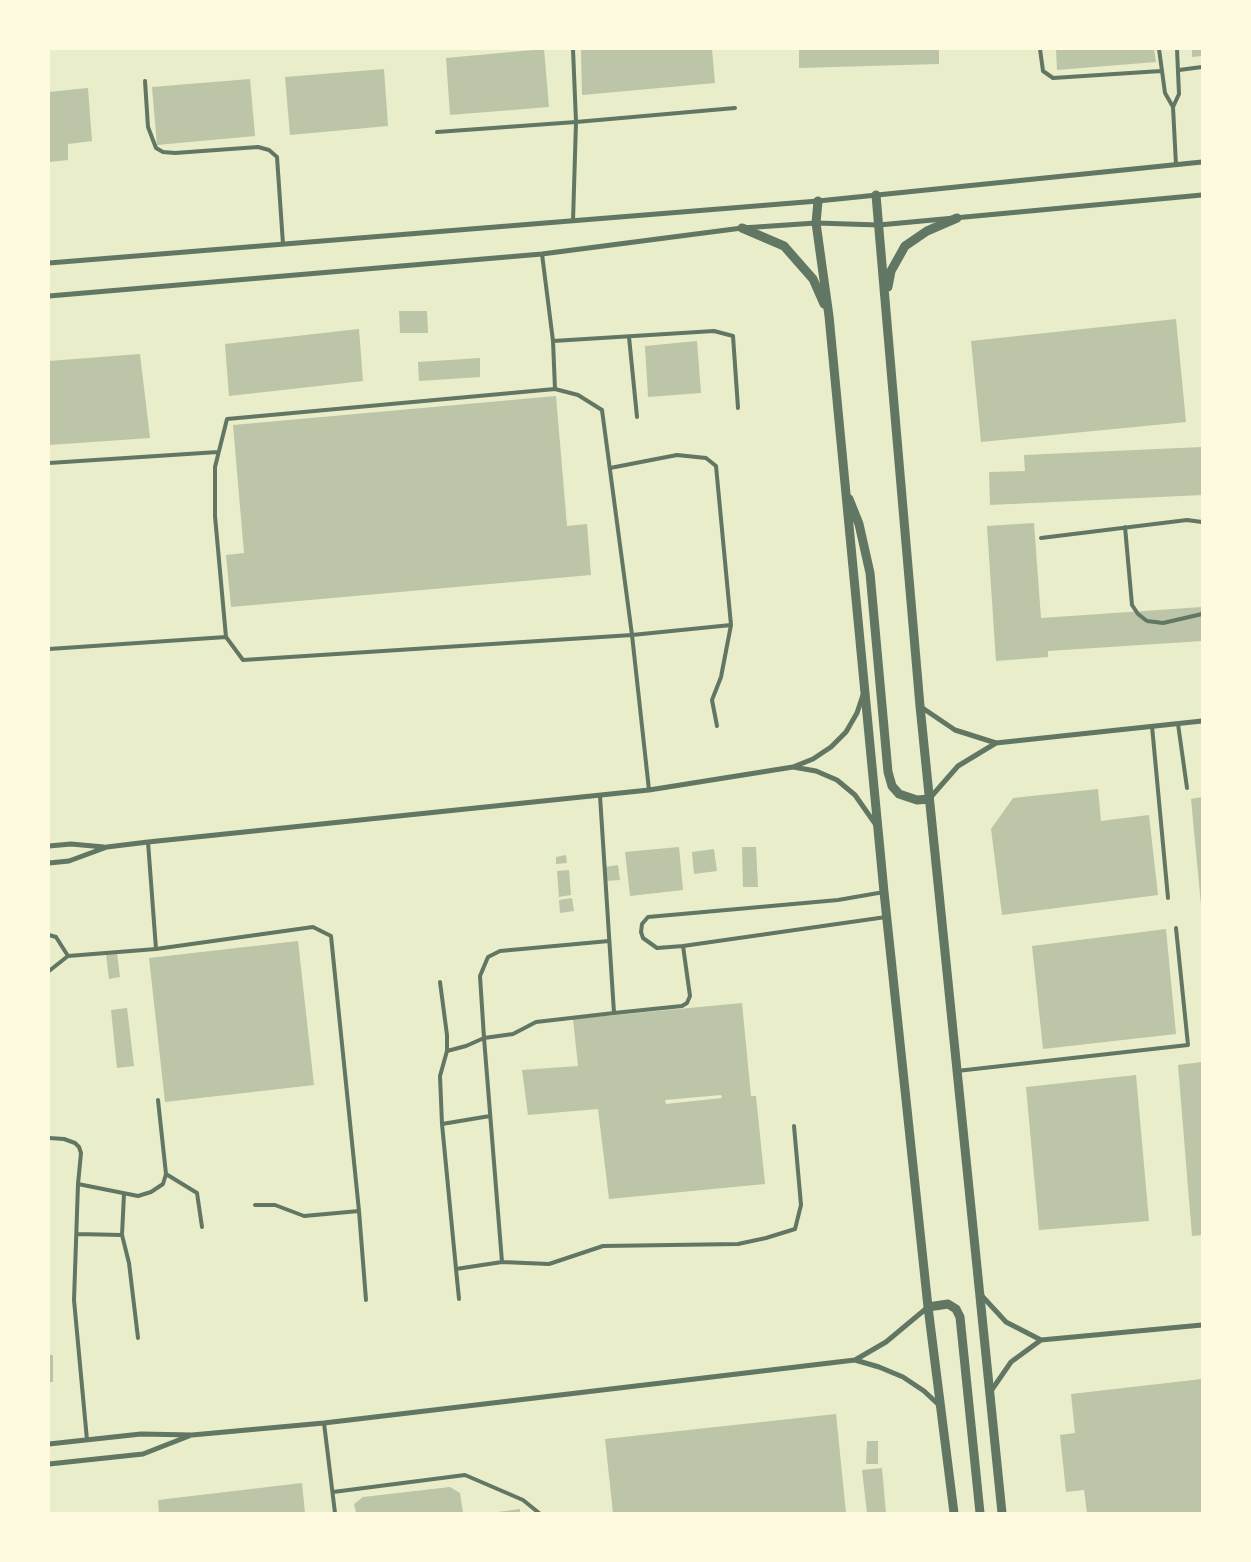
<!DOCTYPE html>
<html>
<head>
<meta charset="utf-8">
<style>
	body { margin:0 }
	#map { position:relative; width:1251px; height:1562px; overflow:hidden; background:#e9edc9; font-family:Raleway,sans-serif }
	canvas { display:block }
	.frame { position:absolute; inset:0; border:50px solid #fefae0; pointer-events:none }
</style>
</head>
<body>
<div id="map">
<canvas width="1251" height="1562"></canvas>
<div class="frame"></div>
</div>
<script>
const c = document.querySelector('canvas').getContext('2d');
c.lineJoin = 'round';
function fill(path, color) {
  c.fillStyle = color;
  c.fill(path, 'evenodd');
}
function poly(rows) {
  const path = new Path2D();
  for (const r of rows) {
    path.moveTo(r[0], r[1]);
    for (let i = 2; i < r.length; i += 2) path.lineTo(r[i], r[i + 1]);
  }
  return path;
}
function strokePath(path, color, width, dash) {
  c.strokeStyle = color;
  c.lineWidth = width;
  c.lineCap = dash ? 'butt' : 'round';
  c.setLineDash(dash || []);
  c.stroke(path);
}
fill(poly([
	[544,49,549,107,450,115,446,58],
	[581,49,712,49,715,83,582,95],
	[799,49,939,49,939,64,799,68],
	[1056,49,1154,49,1156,62,1057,70],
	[1192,49,1202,49,1202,56,1192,57],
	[384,69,388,126,290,135,285,77],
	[250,79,255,136,157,145,152,87],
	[88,88,92,141,68,144,68,160,49,162,49,92],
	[399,311,427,311,428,333,400,333],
	[1176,319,1186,422,981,442,971,341],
	[359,329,363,381,229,396,225,344],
	[697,341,701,393,648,397,645,346],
	[140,354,150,438,49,445,49,361],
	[480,358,480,377,419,381,418,362],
	[556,396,567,526,587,524,591,575,231,607,226,555,244,553,233,425],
	[1202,447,1202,495,990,505,989,472,1025,471,1024,455],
	[1034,523,1041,618,1202,607,1202,641,1048,651,1048,657,996,661,987,526],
	[1098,789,1101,821,1149,815,1158,895,1002,915,991,829,1013,798],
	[1202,797,1202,905,1201,905,1191,799],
	[679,847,683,890,630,896,625,852],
	[742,847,756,847,758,887,743,887],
	[714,849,717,871,694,874,692,852],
	[566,855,567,863,556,864,556,857],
	[618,865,620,880,606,881,605,867],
	[569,870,571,895,559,897,557,871],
	[572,898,574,911,560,913,559,900],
	[1166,929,1176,1034,1043,1049,1032,946],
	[298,941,314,1085,165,1102,149,958],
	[117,953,120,977,109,979,106,954],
	[742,1003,751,1096,756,1096,765,1184,609,1199,598,1109,528,1115,522,1070,578,1066,573,1019],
	[721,1095,722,1098,666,1104,665,1100],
	[127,1008,134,1066,117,1068,111,1010],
	[1202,1062,1202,1235,1192,1236,1178,1065],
	[1136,1075,1149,1221,1039,1230,1026,1087],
	[49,1355,53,1355,53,1382,49,1382],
	[1202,1379,1202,1513,1087,1513,1084,1490,1066,1492,1060,1435,1075,1433,1071,1394],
	[836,1414,846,1513,613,1513,605,1439],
	[867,1441,878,1441,878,1464,866,1464],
	[882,1468,886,1513,867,1513,862,1470],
	[302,1483,305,1513,159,1513,158,1500],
	[450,1487,460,1493,463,1513,356,1513,354,1504,363,1497],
	[520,1509,520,1513,498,1513,498,1512]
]), '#bcc5a7');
strokePath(poly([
	[573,49,576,122,735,108],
	[1040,49,1043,71,1053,78,1161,71],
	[1159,49,1165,93,1173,107],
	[1179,70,1202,67],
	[145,81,148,127,156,148,163,152,175,153,258,147,269,150,277,157,283,244],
	[437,132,576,122,573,221],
	[1176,165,1173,107,1179,94,1177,49],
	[542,254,553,341,555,389,578,395,602,410,632,635,649,790],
	[629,337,637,417],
	[553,341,714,331,733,336,738,408],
	[555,389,227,419,215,467,215,516,226,637,243,660,632,635,731,625,716,466,706,458,677,455,610,468],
	[49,463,218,452],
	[1125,527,1132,605,1138,614,1147,621,1163,623,1202,614],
	[1041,538,1187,520,1202,522],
	[49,649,226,637],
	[1178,724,1187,788],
	[717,726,712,700,721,677,731,625],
	[1152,726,1168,898],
	[600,796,614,1013,536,1022,513,1034,484,1038,480,976,488,957,500,951,609,941],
	[148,842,156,949,313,927,331,936,359,1211,304,1216,275,1205,255,1205],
	[49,935,56,937,68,956],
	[683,946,657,948,643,938,641,932,642,924,648,917,838,900,884,892],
	[49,971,68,956,156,949],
	[440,982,447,1035,447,1051,440,1076,442,1124,456,1269],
	[614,1013,682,1006,687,1003,690,996,683,946,886,917],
	[447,1051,466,1046,484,1038,502,1262,456,1269,459,1299],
	[957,1071,1188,1045,1176,928],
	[442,1124,490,1116],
	[49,1138,64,1139,75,1143,79,1147,81,1153,78,1184,74,1300,87,1440],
	[166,1174,197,1193,202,1227],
	[78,1184,138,1196,151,1192,163,1184,166,1174,158,1100],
	[124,1194,122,1235,129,1263,138,1338],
	[359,1211,366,1300],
	[77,1234,122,1235],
	[502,1262,549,1264,603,1246,738,1244,766,1238,795,1229,801,1205,794,1126],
	[324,1423,335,1513],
	[333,1492,465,1475,523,1500,539,1513]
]), '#617663', 4);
strokePath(poly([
	[49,263,818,201,1202,162],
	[49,296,542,254,742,228,816,223,879,225,1202,195],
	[921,707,955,730,996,743,1202,721],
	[793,767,816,771,837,780,855,795,876,825],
	[930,798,958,766,996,743],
	[49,846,71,844,104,847],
	[49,863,69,861,107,847,148,842,649,790,793,767,813,759,831,747,846,732,857,713,863,695],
	[982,1296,1006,1322,1041,1340],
	[855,1360,886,1342,928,1307],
	[991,1391,1011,1362,1041,1340,1202,1325],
	[49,1444,141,1434,192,1435,324,1423,855,1360,879,1367,903,1377,924,1391,940,1406],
	[49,1464,143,1454,189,1436]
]), '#617663', 5);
strokePath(poly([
	[876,195,920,706,1002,1513],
	[818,201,816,223,829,316,884,892,928,1307,954,1513],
	[742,228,784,246,813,279,824,304],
	[888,287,891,271,905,246,927,231,957,218],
	[849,499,859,524,870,573,888,772,892,786,899,794,917,800,929,799],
	[928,1307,948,1304,956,1309,960,1317,980,1513]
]), '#617663', 9);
</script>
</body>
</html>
